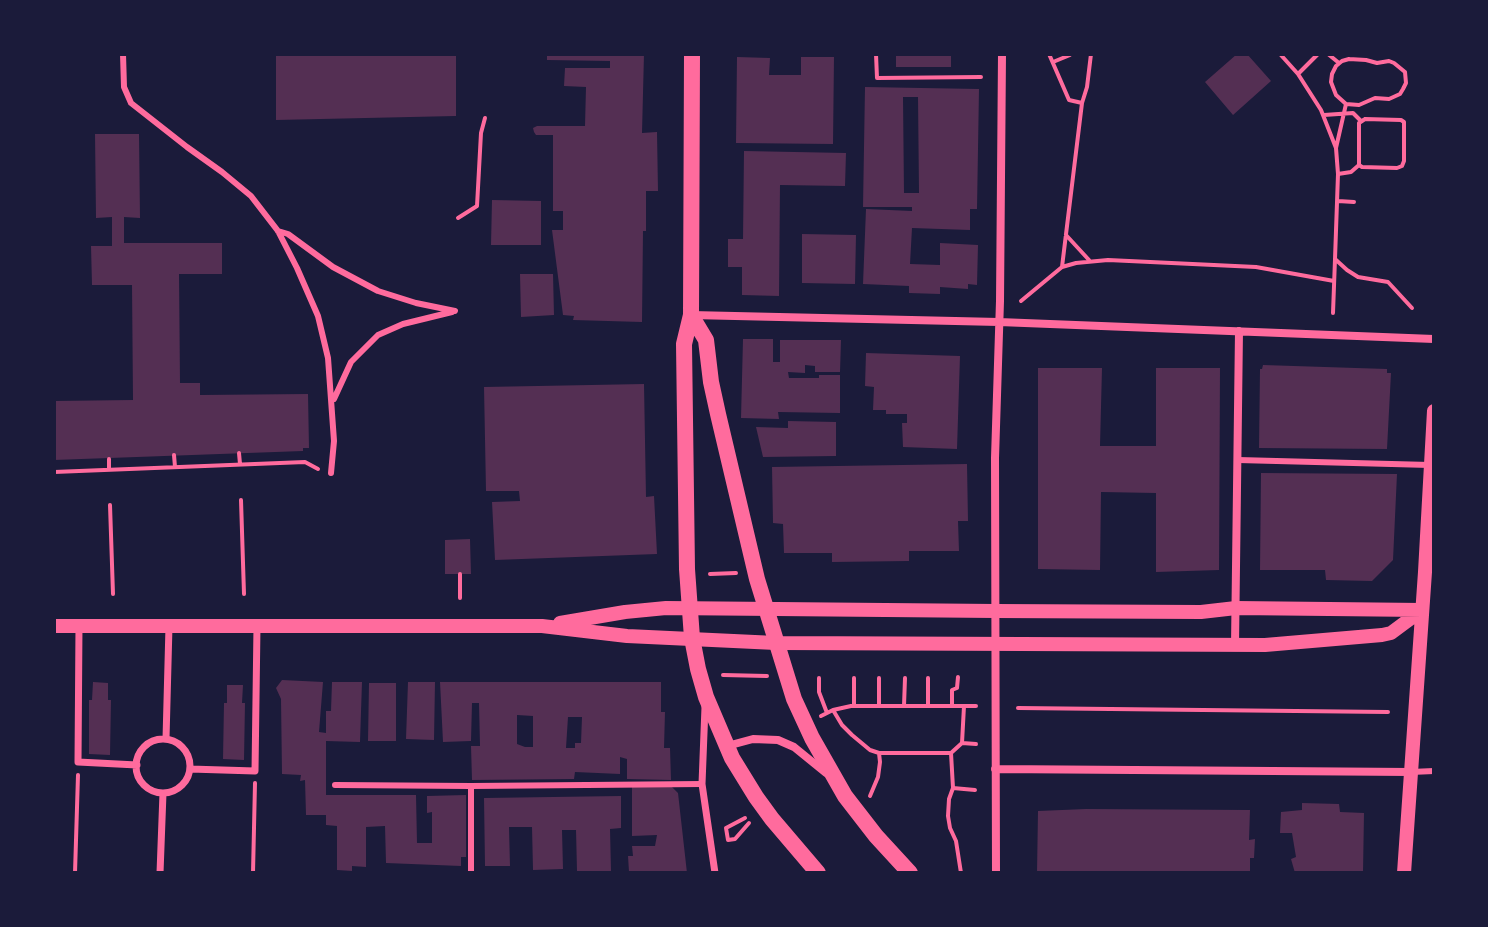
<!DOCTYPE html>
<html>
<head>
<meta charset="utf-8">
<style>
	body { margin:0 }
	#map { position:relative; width:1488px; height:927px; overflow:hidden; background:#1b1b3a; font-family:Merriweather,serif }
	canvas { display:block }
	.frame { position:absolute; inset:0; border:56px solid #1b1b3a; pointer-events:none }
</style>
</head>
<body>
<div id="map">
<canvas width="1488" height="927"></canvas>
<div class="frame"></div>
</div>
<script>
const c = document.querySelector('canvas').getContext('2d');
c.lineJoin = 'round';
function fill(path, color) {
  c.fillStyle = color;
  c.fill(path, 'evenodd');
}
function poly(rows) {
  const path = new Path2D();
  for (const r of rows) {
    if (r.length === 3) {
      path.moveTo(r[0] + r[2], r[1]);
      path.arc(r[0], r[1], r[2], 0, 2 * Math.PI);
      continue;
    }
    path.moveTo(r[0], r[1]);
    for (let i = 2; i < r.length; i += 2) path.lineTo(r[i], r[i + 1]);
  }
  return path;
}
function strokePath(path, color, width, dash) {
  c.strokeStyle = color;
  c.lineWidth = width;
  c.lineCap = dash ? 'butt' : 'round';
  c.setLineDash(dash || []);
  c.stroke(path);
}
fill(poly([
	[276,54,456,54,456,116,276,120],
	[547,54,644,54,642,133,657,132,658,191,646,191,646,231,643,231,642,322,573,320,574,316,563,315,552,230,563,230,563,211,553,211,553,135,536,135,534,132,533,128,537,126,585,126,586,87,564,86,565,68,610,68,610,61,547,60],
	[896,54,951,54,951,67,896,67],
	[1237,54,1247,54,1271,81,1233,115,1205,82],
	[737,57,770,58,769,75,801,75,801,57,834,57,833,144,736,143],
	[865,87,979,89,977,209,970,209,970,230,912,228,910,264,940,265,940,243,978,245,977,285,968,284,968,289,940,287,940,294,909,293,909,286,863,284,866,209,912,211,912,207,863,207],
	[903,97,918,97,919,193,904,193],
	[95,134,139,134,140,218,124,217,124,243,222,243,222,274,179,274,180,383,200,383,200,395,308,394,309,448,303,448,303,451,54,460,54,401,133,400,132,285,92,285,91,246,112,246,112,217,96,218],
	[744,151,846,153,845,186,780,185,779,296,742,295,742,267,728,267,728,239,743,239],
	[492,200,541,201,541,245,491,245],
	[802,234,856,235,855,284,802,283],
	[520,274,553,274,554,315,521,317],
	[743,339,773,339,773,362,780,362,780,340,841,340,840,372,815,372,815,366,805,365,805,373,788,372,789,378,819,378,819,375,840,375,840,413,778,412,779,419,741,418],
	[866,353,960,356,957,449,903,447,902,423,907,423,907,414,886,414,886,410,873,410,874,387,865,386],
	[1263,365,1387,369,1387,373,1391,373,1387,449,1259,448,1260,369,1262,369],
	[1038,368,1102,368,1100,446,1156,446,1156,368,1220,368,1219,570,1156,572,1156,493,1101,492,1100,570,1038,569],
	[644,384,646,497,654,496,657,554,495,560,492,502,520,501,519,491,486,491,484,387],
	[788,421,836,422,836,456,763,457,756,427,788,428],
	[967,464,968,521,958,521,959,551,909,551,909,561,832,562,832,553,784,553,783,524,773,523,772,467],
	[1261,473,1397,474,1393,560,1372,581,1326,580,1325,570,1260,570],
	[470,539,471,574,445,574,445,540],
	[282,680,323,682,319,732,326,733,326,711,331,711,332,682,362,682,360,742,326,741,326,795,416,795,417,843,432,843,432,812,427,813,427,796,466,795,466,857,461,857,461,866,386,863,385,826,366,827,366,867,352,866,352,871,337,870,337,826,326,825,326,815,306,815,305,780,300,781,301,775,282,774,281,699,276,688],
	[93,682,108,683,108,700,111,700,110,755,89,754,89,700,92,700],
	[408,682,435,682,434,740,406,739],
	[440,682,661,682,661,712,665,712,664,748,670,748,671,780,627,779,627,759,620,757,620,774,575,772,574,779,472,780,471,746,480,746,479,703,472,703,471,741,443,742],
	[517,715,533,716,533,747,525,747,517,744],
	[568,717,582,717,581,743,575,743,575,748,566,748],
	[369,683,396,683,396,741,368,741],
	[227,685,243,685,242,703,245,703,244,760,223,759,224,703,227,703],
	[632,786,671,786,678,793,687,873,629,872,628,856,633,856,632,846,655,846,657,835,632,836],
	[621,796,621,828,610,829,611,871,577,871,576,830,562,830,563,869,533,870,532,827,509,827,510,866,485,866,484,798],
	[1302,803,1339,804,1340,812,1364,813,1363,873,1295,873,1291,859,1296,857,1292,833,1280,833,1281,812,1302,810],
	[1086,809,1250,810,1249,840,1255,839,1254,858,1250,858,1250,873,1037,873,1038,811]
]), '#542f53');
strokePath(poly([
	[876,54,877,78,981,77],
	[1049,54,1069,100,1082,103],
	[1280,54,1298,74,1321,110,1336,148,1338,174,1335,259],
	[1328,54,1339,63],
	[1349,59,1366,60,1377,63,1389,61,1394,63,1405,72,1406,83,1403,89,1400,94,1389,99,1375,98,1359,105,1346,104,1336,95,1331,82,1332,74,1336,66,1342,61,1349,59],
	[1053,62,1070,55,1069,54],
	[1298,74,1318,54],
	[1324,115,1353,113,1361,121],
	[1365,119,1401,120,1404,122,1404,161,1402,166,1397,168,1362,167,1359,165,1359,123,1365,119],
	[1336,148,1346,104],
	[1338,174,1351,172,1359,165],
	[1338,201,1354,202],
	[458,218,477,206,481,133,485,118],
	[1066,235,1089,260],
	[1062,267,1082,103,1087,87,1091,54],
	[1021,301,1062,267,1076,263,1108,260,1256,267,1334,281],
	[1333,313,1335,259,1347,270,1358,277,1388,282,1412,308],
	[239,453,240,464],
	[174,455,175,467],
	[109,459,109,470],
	[54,472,305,462,318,469],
	[241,500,244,594],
	[110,505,113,594],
	[460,574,460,598],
	[710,574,736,573],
	[723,675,767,676],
	[819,678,819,692,827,713],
	[879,678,879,706],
	[854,706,854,678],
	[904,706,905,678],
	[928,706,928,678],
	[952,706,952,690,957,688,958,677],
	[1018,708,1388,712],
	[833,710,842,725,852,735,870,750,879,753,880,762,878,777,870,796],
	[821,716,833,710,851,706,976,706],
	[962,743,964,706],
	[879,753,951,753,962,743,976,744],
	[951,753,953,788,975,790],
	[953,788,949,799,948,816,950,828,956,841,961,873],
	[726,828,728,840,735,839,749,823],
	[726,828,745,818],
	[75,873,78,775],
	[253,873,255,783]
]), '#ff6b9d', 4);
strokePath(poly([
	[123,54,124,87,131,103,187,147,222,172,251,196,278,231,297,268,318,316,328,358,334,441,331,473],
	[278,231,288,234,333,267,378,291,416,303,455,311],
	[334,399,351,362,378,335,403,324,452,312],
	[1238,460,1430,465],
	[1411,772,1434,771],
	[335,785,471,786,702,784],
	[471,786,471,873]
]), '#ff6b9d', 6);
strokePath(poly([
	[79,626,78,762,137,765],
	[705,707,702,784,715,873],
	[166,739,169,626],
	[163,766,27],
	[190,769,255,771,257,626],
	[160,873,163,793]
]), '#ff6b9d', 7);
strokePath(poly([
	[691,315,999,322,1434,339],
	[1235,645,1239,331],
	[727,746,753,739,778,740,794,747,826,773],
	[995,769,1411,772],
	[996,873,995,458,1000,301,1002,54]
]), '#ff6b9d', 8);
strokePath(poly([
	[560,623,625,612,666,608,995,611,1201,612,1236,608,1422,610],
	[54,626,542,626,627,636,776,643,1265,645,1382,635,1391,633,1422,610],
	[1404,873,1425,572,1434,411]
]), '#ff6b9d', 14);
strokePath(poly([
	[692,54,691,315,684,344,687,569,692,638,698,669,706,697,732,758,756,797,772,819,818,873],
	[691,315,706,340,711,382,718,414,757,579,794,699,812,738,845,796,876,836,910,873]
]), '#ff6b9d', 16);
</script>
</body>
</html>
